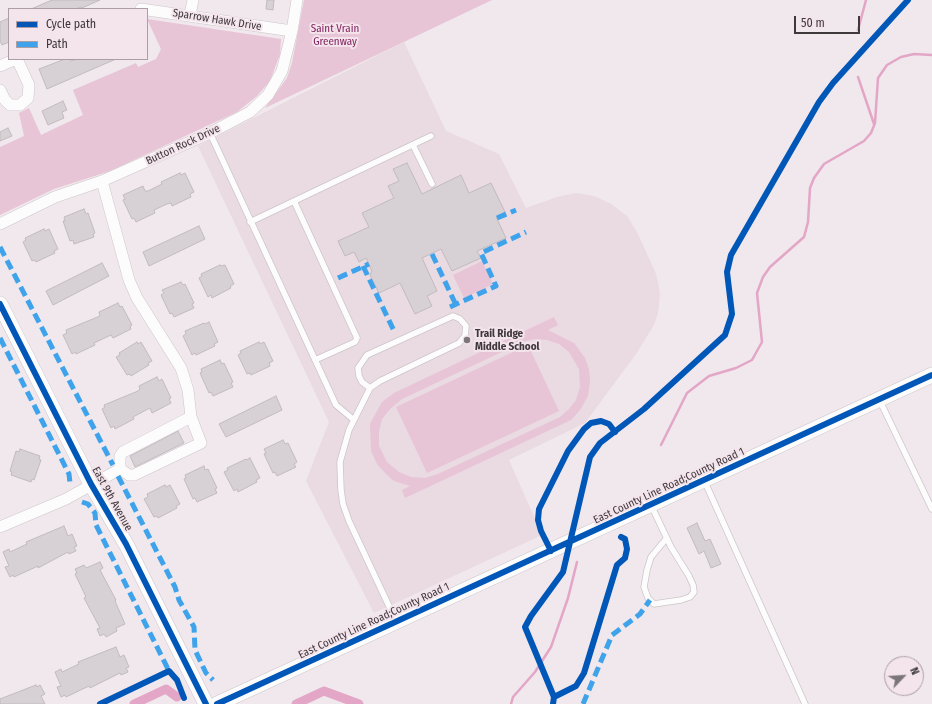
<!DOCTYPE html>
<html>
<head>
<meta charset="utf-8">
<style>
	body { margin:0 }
	#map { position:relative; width:932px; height:704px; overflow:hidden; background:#f0e8ec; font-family:"Fira Sans Condensed",sans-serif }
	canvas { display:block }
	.legend { position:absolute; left:8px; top:8px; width:140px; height:52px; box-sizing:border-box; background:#f4e4ec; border:1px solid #ab9fa5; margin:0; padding:5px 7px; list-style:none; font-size:12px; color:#3e383b }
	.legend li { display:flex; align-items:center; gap:8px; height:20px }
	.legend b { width:20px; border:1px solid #ab9fa5 }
	.north { position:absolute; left:884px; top:656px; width:40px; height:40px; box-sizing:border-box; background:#f4e4ec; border:1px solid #ab9fa5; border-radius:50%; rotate:65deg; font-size:11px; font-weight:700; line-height:16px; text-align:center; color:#3e383b }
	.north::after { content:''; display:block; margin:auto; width:14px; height:18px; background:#7c7679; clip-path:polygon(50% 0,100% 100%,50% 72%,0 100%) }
	.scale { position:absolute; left:794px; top:16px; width:66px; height:18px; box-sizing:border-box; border:2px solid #3e383b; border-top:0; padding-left:5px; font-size:12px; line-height:14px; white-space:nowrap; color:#3e383b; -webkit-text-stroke:3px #f4e4ec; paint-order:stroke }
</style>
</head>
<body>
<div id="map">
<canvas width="932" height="704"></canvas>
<ul class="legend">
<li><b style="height:5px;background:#0057b8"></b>Cycle path</li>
<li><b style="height:5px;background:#3fa3ec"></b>Path</li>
</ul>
<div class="north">N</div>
<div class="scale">50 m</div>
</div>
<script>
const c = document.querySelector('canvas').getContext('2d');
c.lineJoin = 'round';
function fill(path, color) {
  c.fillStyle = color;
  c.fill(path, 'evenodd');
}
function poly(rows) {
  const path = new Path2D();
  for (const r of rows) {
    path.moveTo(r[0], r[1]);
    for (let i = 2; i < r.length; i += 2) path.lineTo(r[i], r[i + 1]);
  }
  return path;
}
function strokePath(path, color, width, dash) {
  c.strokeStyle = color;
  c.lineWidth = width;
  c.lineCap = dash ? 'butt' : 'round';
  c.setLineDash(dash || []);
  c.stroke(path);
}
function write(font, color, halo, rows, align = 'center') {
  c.font = font + ' "Fira Sans Condensed",sans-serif';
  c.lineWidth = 4;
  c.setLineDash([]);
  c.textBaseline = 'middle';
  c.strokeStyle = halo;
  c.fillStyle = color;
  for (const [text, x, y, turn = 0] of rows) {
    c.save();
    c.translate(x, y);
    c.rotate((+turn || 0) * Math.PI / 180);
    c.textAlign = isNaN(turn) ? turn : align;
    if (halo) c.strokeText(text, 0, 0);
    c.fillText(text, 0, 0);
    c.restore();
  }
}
fill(poly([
	[404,42,446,131,499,154,526,208,557,197,576,193,594,196,611,204,627,216,638,234,656,274,660,293,658,313,654,325,636,354,585,423,509,460,542,535,374,613,306,481,329,422,198,146]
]), '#eadae2');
fill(poly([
	[304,0,492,0,265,108,287,78,292,63],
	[147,19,281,39,280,54,270,81,257,96,237,112,110,171,54,189,0,215,0,147,24,136,19,113,29,108,41,135,83,115,73,90,136,63,138,67,156,59,161,49],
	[482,261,493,284,464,298,453,275],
	[554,317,558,325,548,330,574,343,585,358,589,369,590,382,588,396,580,410,571,420,405,498,402,490,410,486,394,481,386,474,377,464,371,451,370,424,382,402,394,393],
	[535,339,547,340,559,344,569,352,579,369,580,387,576,400,569,409,560,417,438,474,425,478,411,477,399,472,387,462,379,446,379,431,382,419,390,409,402,399,525,341],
	[528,345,559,411,427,473,396,407]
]), '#e7c4d6');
strokePath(poly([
	[858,30,866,0],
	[858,77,874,124],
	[661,445,687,393,709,376,736,368,752,360,762,342,757,293,763,277,770,267,804,237,808,222,810,188,814,178,824,164,864,141,871,133,875,123,878,78,887,65,901,57,914,54,932,55],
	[511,704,513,697,535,672,551,647,568,598,577,562]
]), '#e3a6c7', 2.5);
strokePath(poly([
	[134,704,166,689,177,697],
	[296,704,324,691,359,704]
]), '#e3a6c7', 9);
const building = poly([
	[52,0,100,0,82,8,81,7,76,9,31,9,52,0],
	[267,0,274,0,273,10,266,9,267,0],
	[9,18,9,42,2,45,0,41,0,22,9,18],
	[65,59,70,59,71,61,76,59,116,59,47,89,39,69,65,59],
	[63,101,67,110,62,112,64,118,48,125,42,111,63,101],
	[8,128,12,136,0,141,0,132,8,128],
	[407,163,422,194,461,175,469,193,491,183,505,212,496,217,506,238,477,251,481,258,452,271,441,249,422,258,437,291,427,296,432,306,415,314,400,283,379,293,370,275,372,271,366,258,359,262,354,252,345,256,338,241,369,227,362,213,394,198,388,186,399,181,393,169,407,163],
	[180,173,181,175,185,173,194,192,190,194,191,197,172,206,171,203,167,204,154,210,155,213,136,222,134,218,132,219,123,200,125,199,123,195,143,186,145,191,148,191,162,184,161,182,180,173],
	[84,209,86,214,88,213,95,233,93,234,94,237,74,244,73,240,70,241,63,221,65,221,64,217,84,209],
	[199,226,205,239,149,266,143,252,199,226],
	[44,229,45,231,49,229,58,249,54,251,55,253,36,262,35,260,32,261,23,242,26,240,25,238,44,229],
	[102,263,109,276,53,305,46,291,102,263],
	[220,265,221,266,225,265,234,284,230,286,231,288,212,298,211,295,208,297,199,278,202,276,201,274,220,265],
	[181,282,183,285,185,284,194,303,192,304,194,308,174,317,172,313,170,314,161,295,164,293,162,290,181,282],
	[118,303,120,307,122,306,132,325,130,326,131,329,113,338,111,335,94,343,95,345,76,354,75,352,72,354,63,335,67,333,66,330,100,316,99,312,118,303],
	[209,322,218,342,214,344,215,346,196,355,195,353,192,355,183,336,186,334,185,331,204,323,205,324,209,322],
	[137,342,138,344,141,342,152,361,148,363,149,365,131,376,130,374,127,375,116,357,120,355,119,353,137,342],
	[259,342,260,344,264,342,273,361,269,363,270,366,251,375,250,373,247,374,238,355,241,353,240,351,259,342],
	[220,360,222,364,224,363,233,382,231,383,233,387,213,396,211,392,209,393,200,373,202,372,201,369,220,360],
	[157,377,159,381,162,379,171,398,169,399,171,403,152,413,150,408,133,417,134,419,115,429,114,426,111,428,102,409,105,407,104,405,138,391,140,389,139,386,157,377],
	[276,396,282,410,226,437,219,424,276,396],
	[178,431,184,443,135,467,130,456,178,431],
	[283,440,285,444,288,443,297,462,294,464,296,467,277,476,275,472,273,473,264,454,266,453,264,449,283,440],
	[20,449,40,456,39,459,41,460,34,480,32,479,31,482,11,475,12,472,10,471,16,451,19,452,20,449],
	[250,458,260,478,256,480,257,482,238,492,237,489,234,491,224,472,228,470,227,468,246,459,246,460,250,458],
	[204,466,205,470,208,469,217,488,215,489,217,493,197,502,195,498,193,499,184,479,186,478,185,475,204,466],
	[165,485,166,487,170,485,180,504,176,506,177,508,158,518,157,516,154,517,144,499,148,497,147,494,165,485],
	[697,523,705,541,710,539,721,564,711,568,704,551,699,554,687,528,697,523],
	[64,526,68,536,72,534,77,546,74,547,76,551,69,554,68,552,38,568,38,566,14,577,13,575,10,577,5,567,9,566,3,552,9,549,10,552,27,544,26,542,64,526],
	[100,562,103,568,100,570,116,600,115,601,125,624,116,628,117,631,106,637,104,634,100,636,97,629,100,628,84,598,86,597,75,574,77,573,75,569,84,565,86,568,100,562],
	[116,647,120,657,124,655,129,667,126,668,128,672,121,675,120,673,90,688,89,686,66,697,65,695,61,697,57,687,61,686,55,672,61,669,62,672,79,664,78,662,116,647],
	[36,685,37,687,40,685,45,694,41,696,45,704,0,704,0,699,36,685]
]);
fill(building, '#d7d0d4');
strokePath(building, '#c1bbbe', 1);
const lane = poly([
	[210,133,336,405,354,420],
	[413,145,432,184],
	[294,201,357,338,355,342,315,360],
	[250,222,431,136],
	[370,388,362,382,359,376,358,368,367,355,453,316,460,319,466,326,465,336,459,343,380,381,370,388,349,430,340,462,341,490,343,504,349,521,396,621],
	[879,399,932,509],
	[704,480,805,704],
	[651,505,671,547,689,576,693,585,694,592,690,597,681,600,654,604,648,598,644,587,647,570,651,557,666,539]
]);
const street = poly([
	[141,9,292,31],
	[190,15,193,0],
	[0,66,16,59],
	[0,90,5,100,10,105,20,105,28,98,29,85,17,59],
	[102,181,129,280,137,298,181,368,188,390,191,417,201,443,134,475,129,475,120,469,120,456,123,452,191,417],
	[0,224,55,197,102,181,210,133,250,112,268,95,282,71,292,31,297,0],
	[0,527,66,499,120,469]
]);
const secondary = poly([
	[0,304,91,484,126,544,206,704],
	[217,704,932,375]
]);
strokePath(lane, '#ccc5c8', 7);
strokePath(street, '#ccc5c8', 12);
strokePath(secondary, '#ccc5c8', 16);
strokePath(lane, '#fdfcfc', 5.5);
strokePath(street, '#fdfcfc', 11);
strokePath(secondary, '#fdfcfc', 15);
strokePath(poly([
	[497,218,516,210],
	[0,247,113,465],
	[432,254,456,305],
	[363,266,395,333],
	[338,278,369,264],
	[450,307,496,286,481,253,526,232],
	[0,338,69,474,70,483],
	[118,476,175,587,179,600,194,627,195,650,206,673,213,680],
	[82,502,88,504,95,513,96,525,169,671],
	[583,704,612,635,640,614,650,600]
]), '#3fa3ec', 5, [10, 5]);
strokePath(poly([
	[0,304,91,484,126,544,206,704],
	[551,551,541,531,538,520,539,509,568,451,584,429,591,423,601,421,609,424,615,432],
	[554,697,525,627,531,616,563,572,590,457,600,443,644,409,725,335,732,314,727,272,731,255,819,102,833,83,908,0],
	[100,704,169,671,177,680,184,698],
	[217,704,932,375],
	[553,704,554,697,576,686,584,673,617,565,625,558,627,549,625,539,621,537]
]), '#0057b8', 6);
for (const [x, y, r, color] of [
	[467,340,4,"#7c7679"]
]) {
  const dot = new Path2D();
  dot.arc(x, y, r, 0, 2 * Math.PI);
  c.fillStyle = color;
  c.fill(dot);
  strokePath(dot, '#f4e4ec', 1.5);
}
write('11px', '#3e383b', '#f4e4ec', [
	["Sparrow Hawk Drive",217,20,9],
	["Button Rock Drive",183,145,-25],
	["East County Line Road;County Road 1",669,486,-25],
	["East 9th Avenue",112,499,61],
	["East County Line Road;County Road 1",374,621,-25]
]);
write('11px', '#7e1d5a', '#f4e4ec', [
	["Saint Vrain",335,29],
	["Greenway",335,42]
]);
write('bold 11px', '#3e383b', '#f4e4ec', [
	["Trail Ridge",475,334],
	["Middle School",475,347]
], 'left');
</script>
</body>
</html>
